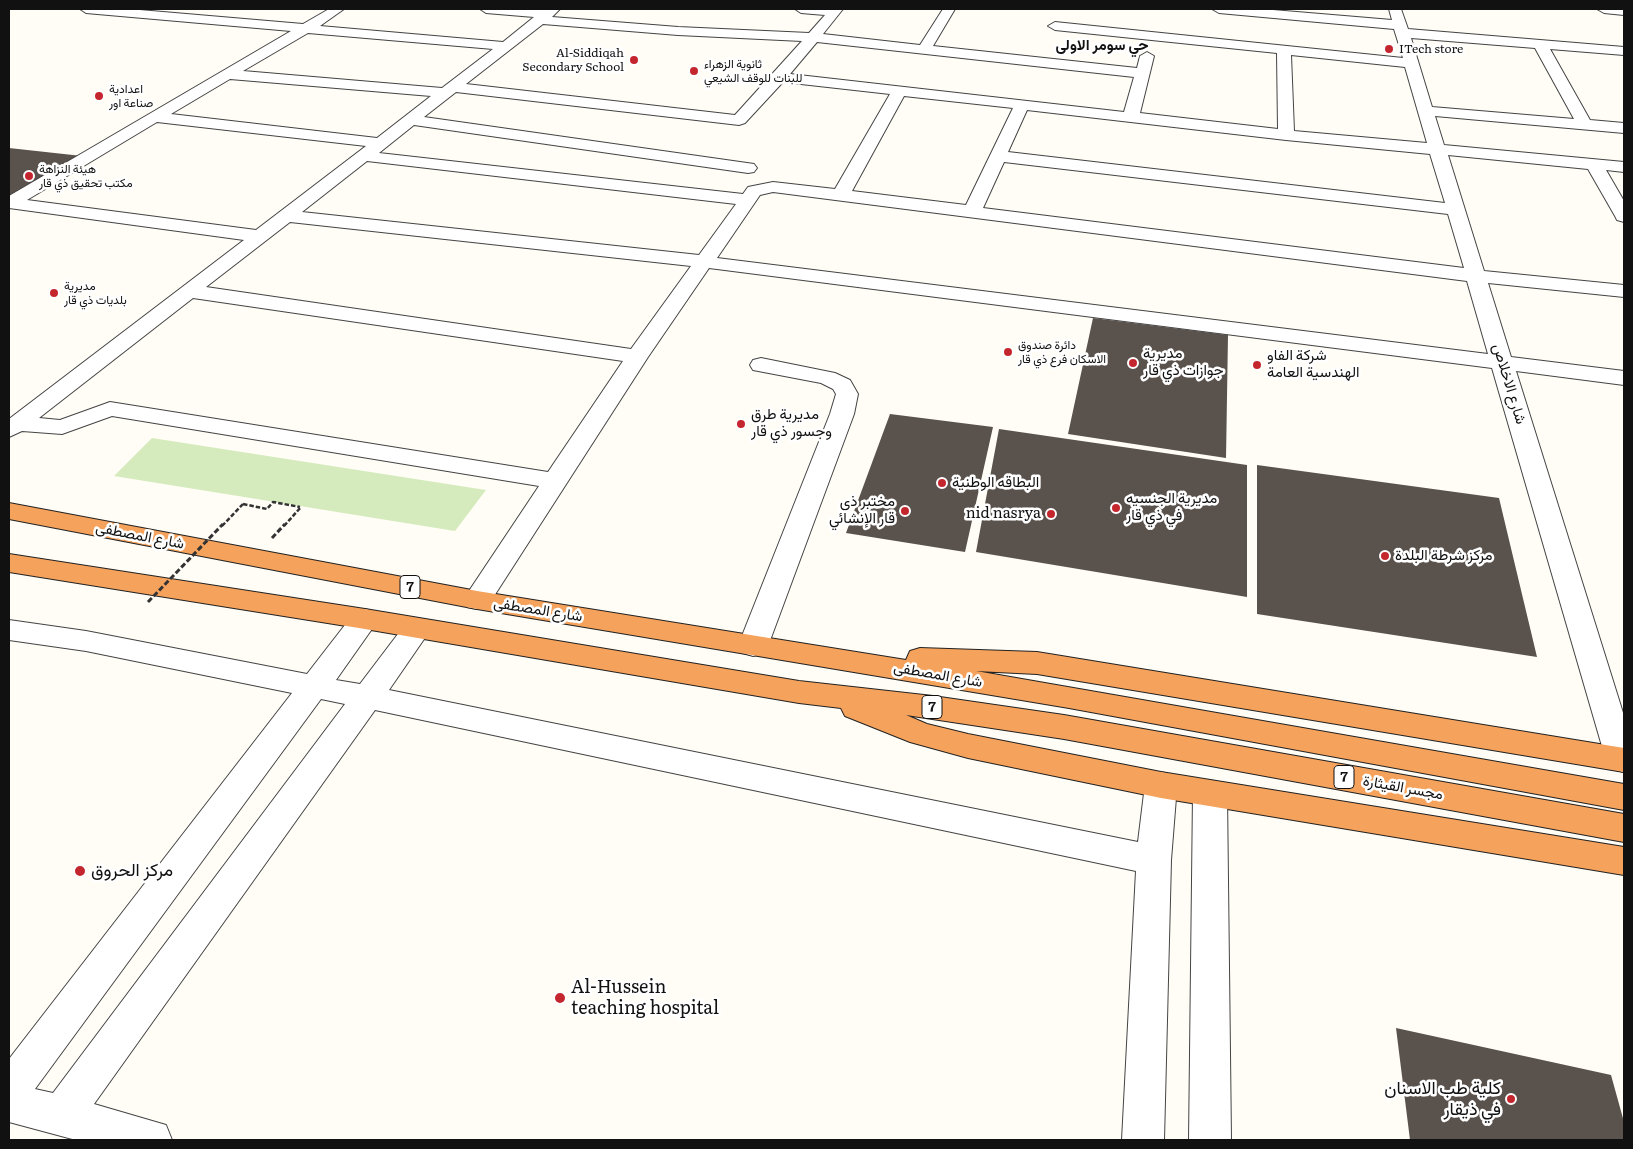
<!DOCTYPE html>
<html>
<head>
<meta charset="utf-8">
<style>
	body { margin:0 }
	#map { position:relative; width:1633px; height:1149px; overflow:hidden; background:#fffdf5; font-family:Literata,serif }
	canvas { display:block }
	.frame { position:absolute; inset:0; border:10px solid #111; pointer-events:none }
</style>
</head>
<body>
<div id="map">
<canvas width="1633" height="1149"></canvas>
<div class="frame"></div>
</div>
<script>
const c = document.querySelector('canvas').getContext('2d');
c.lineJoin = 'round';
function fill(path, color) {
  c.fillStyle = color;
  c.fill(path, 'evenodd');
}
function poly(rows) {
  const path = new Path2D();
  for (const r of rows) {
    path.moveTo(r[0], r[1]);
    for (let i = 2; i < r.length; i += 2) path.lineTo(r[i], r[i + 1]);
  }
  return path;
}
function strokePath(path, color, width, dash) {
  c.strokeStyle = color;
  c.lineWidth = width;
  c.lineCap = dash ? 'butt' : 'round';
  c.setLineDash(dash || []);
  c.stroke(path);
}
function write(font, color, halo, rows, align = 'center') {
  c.font = font + ' Literata,Vazirmatn,serif';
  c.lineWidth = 5;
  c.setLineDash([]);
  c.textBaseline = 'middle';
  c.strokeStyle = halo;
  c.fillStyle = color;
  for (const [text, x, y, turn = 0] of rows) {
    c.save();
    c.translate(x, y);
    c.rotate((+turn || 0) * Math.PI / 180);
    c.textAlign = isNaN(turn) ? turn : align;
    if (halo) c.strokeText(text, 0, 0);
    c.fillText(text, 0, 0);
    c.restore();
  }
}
fill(poly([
	[152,438,486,490,455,531,114,476]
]), '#d5ebbd');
fill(poly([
	[9,148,82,156,14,197,9,196],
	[1093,318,1228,335,1226,458,1068,434],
	[890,414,993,427,965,552,846,533],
	[999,429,1247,465,1247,597,976,552],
	[1257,465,1499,498,1537,657,1257,614],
	[1396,1028,1611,1075,1624,1122,1624,1140,1410,1140]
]), '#5a524d');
const minor = poly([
	[80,9,128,9,303,24,329,9,344,9,320,26,503,42,534,17,486,13,480,9,560,9,552,17,678,27,809,33,825,15,801,13,795,9,843,9,823,34,920,45,943,9,955,9,933,46,1137,68,1140,56,1147,52,1154,56,1140,113,1278,129,1277,53,1055,30,1048,26,1055,22,1403,58,1394,29,1219,13,1212,9,1261,9,1392,20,1389,9,1401,9,1408,29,1624,47,1624,55,1550,49,1590,120,1624,123,1624,133,1435,116,1444,145,1624,162,1624,172,1606,170,1624,201,1624,222,1617,220,1615,216,1588,169,1448,155,1484,271,1624,285,1624,297,1488,283,1511,357,1624,371,1624,385,1516,371,1624,716,1624,772,1611,769,1606,760,1492,368,709,268,648,357,487,607,477,609,467,607,463,600,539,486,112,416,62,434,22,431,9,437,9,419,244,240,9,208,9,196,291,31,86,13,80,9],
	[543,24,678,35,802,41,735,115,466,84,543,24],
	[308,33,493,49,442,88,243,71,308,33],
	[1411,38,1535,48,1574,119,1432,107,1411,38],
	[817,42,1134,77,1124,112,790,74,817,42],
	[1291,55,1405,67,1427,143,1294,131,1291,55],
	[230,79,431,96,377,138,171,114,230,79],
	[783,82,890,94,835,189,773,182,748,187,743,194,379,153,414,125,748,173,754,172,757,168,754,164,424,117,456,92,739,125,745,123,783,82],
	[904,96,1013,108,966,205,852,191,904,96],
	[1027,110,1286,140,1430,154,1445,203,1008,152,1027,110],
	[157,122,366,146,256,230,27,200,157,122],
	[367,161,736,204,699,255,302,212,367,161],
	[1004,162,1448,214,1464,268,983,208,1004,162],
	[773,192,1467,281,1488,354,717,258,760,195,773,192],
	[290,222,691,266,631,349,206,287,290,222],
	[193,298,623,361,548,472,110,402,60,420,39,418,193,298],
	[1597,9,1624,9,1624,15,1604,13,1597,9],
	[761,358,835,373,850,380,858,394,854,414,768,646,763,653,753,656,743,653,738,646,830,414,836,394,833,389,821,383,753,370,750,365,753,360,761,358],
	[365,609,375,612,379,619,336,680,360,684,407,622,417,619,427,622,431,629,389,690,1138,842,1145,785,1149,776,1161,772,1173,776,1177,785,1171,860,1164,1140,1122,1140,1136,871,375,710,94,1104,166,1125,172,1140,76,1140,9,1122,9,1059,292,693,86,651,9,640,9,620,86,631,307,674,355,612,365,609],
	[321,699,345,704,53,1093,35,1089,321,699],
	[1210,781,1222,785,1227,794,1231,1140,1189,1140,1193,794,1198,785,1210,781]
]);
const highway = poly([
	[9,503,477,591,906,660,910,651,920,648,1037,652,1624,748,1624,772,1037,674,976,671,1624,784,1624,810,1069,708,477,609,9,519,9,503],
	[9,554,365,609,799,681,933,696,1064,715,1624,814,1624,842,1064,739,906,715,927,724,968,734,1161,772,1624,847,1624,875,1161,798,968,758,910,742,845,716,841,708,799,703,365,629,9,572,9,554]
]);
strokePath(minor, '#444', 2);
strokePath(highway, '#222', 2);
strokePath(poly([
	[243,504,267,509,273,502,300,507],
	[284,526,301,507]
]), '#333', 2.5, [4.5, 2]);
strokePath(poly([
	[272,538,285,524]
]), '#333', 3, [5.5, 2.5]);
fill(minor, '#fff');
fill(highway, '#f5a25d');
strokePath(poly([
	[222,526,243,504]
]), '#333', 2.5, [4.5, 2]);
strokePath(poly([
	[148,602,223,524]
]), '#333', 3, [5.5, 2.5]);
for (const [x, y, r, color] of [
	[1389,49,5,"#c4262e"],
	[634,60,5,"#c4262e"],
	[694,71,5,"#c4262e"],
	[99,96,5,"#c4262e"],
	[29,176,5,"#c4262e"],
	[54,293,5,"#c4262e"],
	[1008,352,5,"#c4262e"],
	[1133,363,5,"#c4262e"],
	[1257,365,5,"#c4262e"],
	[741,424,5,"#c4262e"],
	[942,483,5,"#c4262e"],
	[1116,508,5,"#c4262e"],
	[905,511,5,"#c4262e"],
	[1051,514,5,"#c4262e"],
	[1385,556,5,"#c4262e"],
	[80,871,6,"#c4262e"],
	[560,998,6,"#c4262e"],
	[1511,1099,5,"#c4262e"]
]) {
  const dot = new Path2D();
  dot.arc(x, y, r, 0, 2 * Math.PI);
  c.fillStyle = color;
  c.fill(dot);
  strokePath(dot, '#fff', 2);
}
write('12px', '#111', '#fff', [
	["ITech store",1399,49],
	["Al-Siddiqah",624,53,"right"],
	["Secondary School",624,67,"right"],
	["ثانوية الزهراء",704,64],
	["للبنات للوقف الشيعي",704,78],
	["اعدادية",109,89],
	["صناعة اور",109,103],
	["هيئة النزاهة",39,169],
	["مكتب تحقيق ذي قار",39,183],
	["مديرية",64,286],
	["بلديات ذي قار",64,300],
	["دائرة صندوق",1018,345],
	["الاسكان فرع ذي قار",1018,359]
], 'left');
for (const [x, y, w] of [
	[410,587,20],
	[932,707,20],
	[1344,777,20]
]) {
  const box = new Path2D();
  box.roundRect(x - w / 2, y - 11.5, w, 23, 4);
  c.fillStyle = '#fff';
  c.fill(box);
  strokePath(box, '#111', 1);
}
write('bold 14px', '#111', null, [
	["7",410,587],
	["7",932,707],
	["7",1344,777]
]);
write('bold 15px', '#111', '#fff', [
	["حي سومر الاولى",1102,46]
]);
write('15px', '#111', '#fff', [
	["مديرية",1143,354],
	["جوازات ذي قار",1143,371],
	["شركة الفاو",1267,356],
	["الهندسية العامة",1267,373],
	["مديرية طرق",751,415],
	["وجسور ذي قار",751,432],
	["البطاقه الوطنية",952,483],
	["مديرية الجنسيه",1126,499],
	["في ذي قار",1126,516],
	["مختبر ذي",895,502,"right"],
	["قار الإنشائي",895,519,"right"],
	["nid nasrya",1041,514,"right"],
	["مركز شرطة البلدة",1395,556]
], 'left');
write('15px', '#111', '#fff', [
	["شارع الاخلاص",1509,384,73],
	["شارع المصطفى",140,536,11],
	["شارع المصطفى",538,610,9],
	["شارع المصطفى",938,675,10],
	["مجسر القيثارة",1403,788,10]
]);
write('18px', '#111', '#fff', [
	["مركز الحروق",91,871],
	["Al-Hussein",571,988],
	["teaching hospital",571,1009],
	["كلية طب الاسنان",1501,1089,"right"],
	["في ذيقار",1501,1110,"right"]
], 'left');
</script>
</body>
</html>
